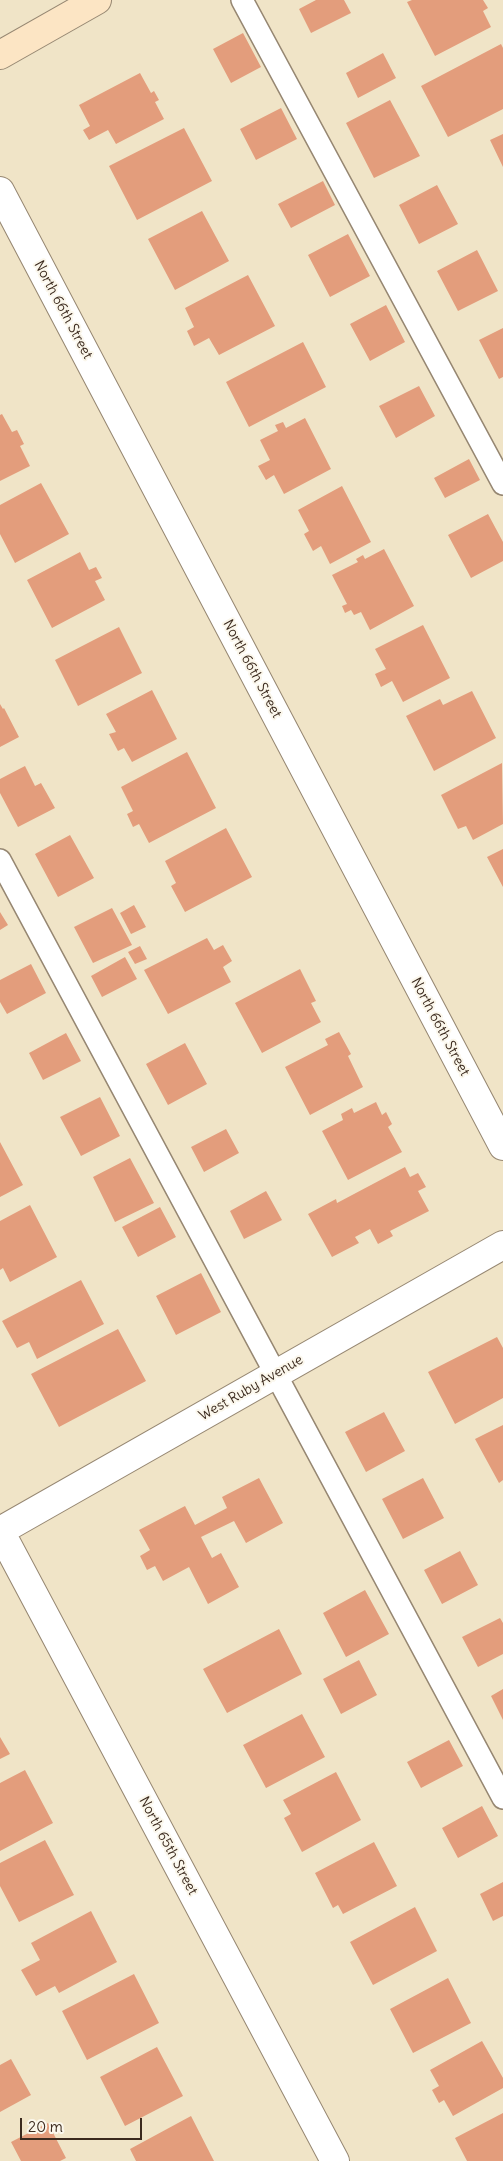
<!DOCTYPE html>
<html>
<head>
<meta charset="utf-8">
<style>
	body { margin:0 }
	#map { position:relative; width:503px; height:2161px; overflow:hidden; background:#f0e4c7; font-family:Delius,sans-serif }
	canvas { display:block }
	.scale { position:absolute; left:20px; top:2118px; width:122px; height:22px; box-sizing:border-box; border:2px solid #3b2a1e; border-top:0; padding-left:6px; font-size:15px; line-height:18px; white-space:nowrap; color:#3b2a1e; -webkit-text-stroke:4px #fbf7ec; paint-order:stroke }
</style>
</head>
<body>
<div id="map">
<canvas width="503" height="2161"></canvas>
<div class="scale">20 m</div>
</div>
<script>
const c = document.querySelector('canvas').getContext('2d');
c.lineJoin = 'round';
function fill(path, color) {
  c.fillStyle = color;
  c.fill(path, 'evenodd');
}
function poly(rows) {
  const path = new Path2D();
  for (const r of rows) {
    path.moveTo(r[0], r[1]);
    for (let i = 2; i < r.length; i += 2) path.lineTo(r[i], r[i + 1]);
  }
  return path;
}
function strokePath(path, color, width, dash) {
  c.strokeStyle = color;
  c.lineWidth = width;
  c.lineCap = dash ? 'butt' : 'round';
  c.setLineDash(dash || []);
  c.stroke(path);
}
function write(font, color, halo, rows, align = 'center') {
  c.font = font + ' Delius,sans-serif';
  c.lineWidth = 4;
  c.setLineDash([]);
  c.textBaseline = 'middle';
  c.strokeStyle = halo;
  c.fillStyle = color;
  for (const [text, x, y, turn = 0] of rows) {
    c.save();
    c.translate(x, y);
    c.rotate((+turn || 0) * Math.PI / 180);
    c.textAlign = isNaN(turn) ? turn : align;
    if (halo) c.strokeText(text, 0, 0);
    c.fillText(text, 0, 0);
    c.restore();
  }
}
fill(poly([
	[316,0,344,0,351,13,311,33,299,9],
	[412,0,483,0,488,8,483,11,491,27,435,56,407,2],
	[243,33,261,67,231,83,213,49],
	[501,44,503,48,503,109,448,137,421,86],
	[383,53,396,78,358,98,346,73],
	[140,73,151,93,154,91,159,100,155,102,164,119,116,144,108,130,89,140,83,130,90,126,79,105],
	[390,100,420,156,374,178,346,123],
	[281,108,297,139,256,160,240,129],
	[184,128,212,181,137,220,109,166],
	[503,134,503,167,490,140],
	[323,181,335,205,291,228,278,204],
	[437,185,458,224,419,244,399,205],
	[202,211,229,261,175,290,148,239],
	[348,234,370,276,330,297,308,255],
	[477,250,498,291,458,311,437,271],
	[248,275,275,326,219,355,209,338,194,346,187,331,194,327,185,308],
	[386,305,405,342,370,361,350,324],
	[503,328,503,377,499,379,479,340],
	[303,342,326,387,249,427,226,382],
	[419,386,435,416,396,438,379,406],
	[2,414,12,432,17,430,24,444,20,446,30,466,0,481,0,415],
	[305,418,331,469,284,494,274,475,266,480,258,466,270,460,260,440,278,431,275,425,283,422,286,428],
	[469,459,480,480,445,498,434,478],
	[41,483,69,534,15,563,0,534,0,505],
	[342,486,371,542,330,564,321,546,313,551,304,534,309,531,298,510],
	[488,514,503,542,503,561,471,578,448,535],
	[384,549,414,606,370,630,361,612,354,615,351,610,345,613,342,606,347,604,332,575,358,562,356,559,363,555,365,559],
	[80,552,89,570,96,567,102,578,95,581,105,600,52,628,27,580],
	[423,625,450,678,403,702,392,681,381,687,375,674,386,669,375,649],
	[119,627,142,673,78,706,55,660],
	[152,690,177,739,132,762,124,748,118,751,109,734,116,732,106,714],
	[472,691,496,738,434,771,406,716,440,699,443,705],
	[0,704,3,709,4,708,19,737,0,747],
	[187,752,216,808,149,843,139,824,133,827,127,814,133,811,121,787],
	[502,763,503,824,473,840,466,826,458,829,441,795],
	[25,766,35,786,41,783,55,808,18,827,0,793,0,779],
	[226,828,252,877,185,912,171,886,176,883,165,861],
	[70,835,94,878,58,897,35,854],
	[503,849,503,887,487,857],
	[134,905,146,927,131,934,120,913],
	[112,908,132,945,93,963,74,927],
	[0,912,8,925,0,930],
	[207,938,214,950,223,945,232,961,223,967,231,982,168,1014,144,970],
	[140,946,147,959,135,964,128,952],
	[125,957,137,979,102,997,91,976],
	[31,964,46,993,7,1014,0,1002,0,980],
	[300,969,316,1001,311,1003,321,1022,262,1053,235,1003],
	[339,1032,351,1054,348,1056,363,1087,310,1115,285,1067,328,1045,325,1039],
	[66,1033,81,1061,43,1080,29,1053],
	[185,1043,207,1084,168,1105,146,1064],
	[100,1097,120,1136,81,1156,60,1117],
	[376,1102,382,1115,386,1112,392,1124,388,1127,402,1152,348,1180,322,1131,343,1120,341,1114,352,1108,354,1113],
	[226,1129,239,1153,204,1172,191,1147],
	[0,1142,23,1185,0,1197],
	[130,1158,154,1203,115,1222,93,1177],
	[405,1167,410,1177,418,1173,426,1187,418,1191,429,1211,390,1231,393,1236,378,1244,370,1229,355,1237,359,1243,332,1257,308,1214,336,1199,337,1203],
	[266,1191,282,1220,244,1239,230,1211],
	[30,1205,57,1257,10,1282,3,1268,0,1270,0,1221],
	[160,1207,176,1237,138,1257,122,1227],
	[201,1273,221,1312,176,1335,156,1296],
	[81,1280,104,1324,37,1359,29,1342,17,1348,2,1321],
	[118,1329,146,1381,59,1427,31,1374],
	[497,1337,503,1348,503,1398,455,1424,428,1372],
	[384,1412,405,1451,366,1472,345,1432],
	[503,1425,503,1480,499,1483,475,1439],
	[259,1478,283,1523,246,1543,234,1521,201,1537,212,1558,221,1553,239,1587,208,1604,189,1567,163,1581,155,1566,147,1570,140,1556,150,1550,139,1530,185,1506,195,1525,227,1508,222,1497],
	[423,1478,444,1518,403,1539,382,1499],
	[460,1551,478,1585,442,1604,424,1570],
	[365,1590,389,1634,346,1657,323,1613],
	[500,1618,503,1623,503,1654,478,1667,462,1637],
	[279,1629,302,1674,227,1713,203,1669],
	[359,1660,377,1695,341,1714,323,1679],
	[503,1689,503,1720,491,1696],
	[302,1714,325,1757,266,1788,243,1745],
	[0,1737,10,1754,0,1759],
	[449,1740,463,1766,421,1788,407,1762],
	[25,1770,53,1823,0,1851,0,1783],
	[336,1772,361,1820,302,1852,284,1818,291,1814,283,1800],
	[482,1806,498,1836,458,1858,442,1828],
	[45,1840,74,1895,19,1922,0,1886,0,1863],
	[374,1842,397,1886,343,1914,338,1905,333,1908,315,1873],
	[503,1882,503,1916,493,1921,480,1894],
	[415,1907,437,1951,373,1985,350,1942],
	[91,1911,117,1962,59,1993,55,1986,36,1996,21,1970,40,1960,31,1943],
	[134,1974,159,2023,87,2060,62,2011],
	[448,1978,471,2023,413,2053,390,2009],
	[482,2041,503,2078,503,2088,453,2116,444,2100,439,2103,432,2090,439,2086,430,2070],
	[157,2047,183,2096,125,2126,100,2077],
	[11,2059,31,2095,0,2112,0,2065],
	[503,2113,503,2161,467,2161,455,2138],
	[191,2116,214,2161,136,2161,130,2149],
	[48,2123,66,2158,60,2161,21,2161,11,2142]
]), '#e39d7c');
const lane = poly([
	[242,0,503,484],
	[0,860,503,1798]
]);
const street = poly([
	[0,191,503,1146],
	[0,1531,335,2161],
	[0,1531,503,1245]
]);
const secondary = poly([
	[0,55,97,0]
]);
strokePath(lane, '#968772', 24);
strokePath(street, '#968772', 30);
strokePath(secondary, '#968772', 30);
strokePath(lane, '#fff', 21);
strokePath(street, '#fff', 28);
strokePath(secondary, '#fce5c4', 28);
write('14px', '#3b2a1e', '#fbf7ec', [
	["North 66th Street",63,310,62],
	["North 66th Street",252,669,62],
	["North 66th Street",440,1027,62],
	["West Ruby Avenue",251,1388,-30],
	["North 65th Street",168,1846,62]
]);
</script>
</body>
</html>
